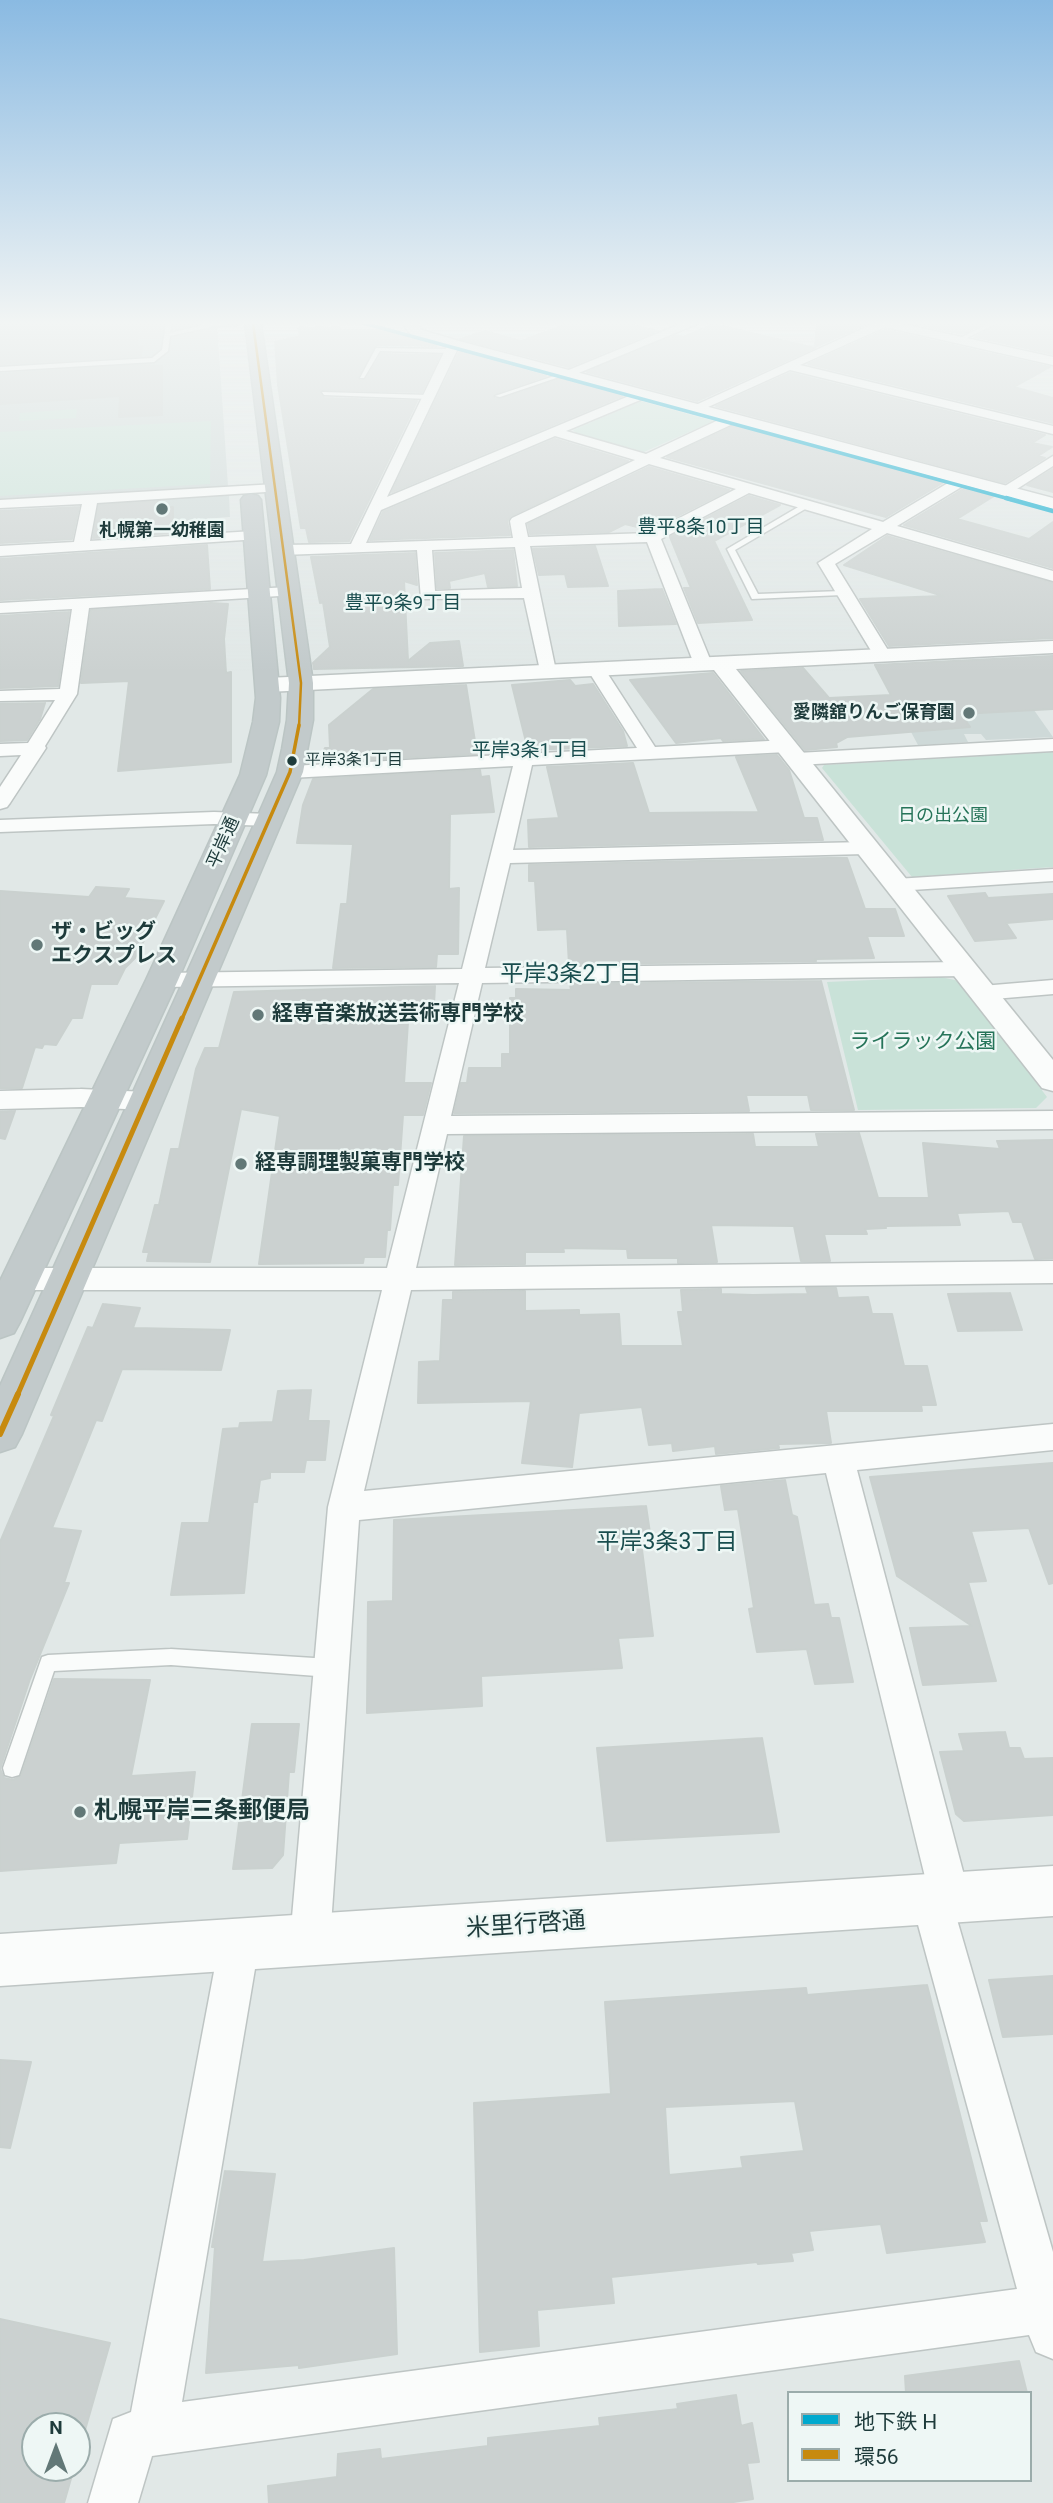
<!DOCTYPE html>
<html>
<head>
<meta charset="utf-8">
<style>
	body { margin:0 }
	#map { position:relative; width:1053px; height:2503px; overflow:hidden; background:#e1e8e7; font-family:Roboto,"Noto Sans JP",sans-serif }
	canvas { display:block }
	.legend { position:absolute; left:787px; top:2391px; width:245px; height:91px; box-sizing:border-box; background:#eef7f5; border:2px solid #9bacab; margin:0; padding:9px 12px; list-style:none; font-size:21px; color:#1e3b3b }
	.legend li { display:flex; align-items:center; gap:14px; height:35px }
	.legend b { width:35px; border:2px solid #9bacab }
	.north { position:absolute; left:21px; top:2412px; width:70px; height:70px; box-sizing:border-box; background:#eef7f5; border:2px solid #9bacab; border-radius:50%; rotate:0deg; font-size:19px; font-weight:700; line-height:28px; text-align:center; color:#1e3b3b }
	.north::after { content:''; display:block; margin:auto; width:24px; height:32px; background:#627877; clip-path:polygon(50% 0,100% 100%,50% 72%,0 100%) }
</style>
</head>
<body>
<div id="map">
<canvas width="1053" height="2503"></canvas>
<ul class="legend">
<li><b style="height:9px;background:#00a9ce"></b>地下鉄 H</li>
<li><b style="height:9px;background:#c78a0f"></b>環56</li>
</ul>
<div class="north">N</div>
</div>
<script>
const c = document.querySelector('canvas').getContext('2d');
c.lineJoin = 'round';
function fill(path, color) {
  c.fillStyle = color;
  c.fill(path, 'evenodd');
}
function poly(rows) {
  const path = new Path2D();
  for (const r of rows) {
    path.moveTo(r[0], r[1]);
    for (let i = 2; i < r.length; i += 2) path.lineTo(r[i], r[i + 1]);
  }
  return path;
}
function strokePath(path, color, width, dash) {
  c.strokeStyle = color;
  c.lineWidth = width;
  c.lineCap = dash ? 'butt' : 'round';
  c.setLineDash(dash || []);
  c.stroke(path);
}
function write(font, color, halo, rows, align = 'center') {
  c.font = font + ' Roboto,"Noto Sans JP",sans-serif';
  c.lineWidth = 5;
  c.setLineDash([]);
  c.textBaseline = 'middle';
  c.strokeStyle = halo;
  c.fillStyle = color;
  for (const [text, x, y, turn = 0] of rows) {
    c.save();
    c.translate(x, y);
    c.rotate((+turn || 0) * Math.PI / 180);
    c.textAlign = isNaN(turn) ? turn : align;
    if (halo) c.strokeText(text, 0, 0);
    c.fillText(text, 0, 0);
    c.restore();
  }
}
fill(poly([
	[0,323,217,323,228,486,0,500],
	[229,493,230,517,204,519,203,523,89,530,96,501],
	[1017,686,1053,737,986,740,981,734,964,734,968,742,918,745,890,693]
]), '#ced9d8');
fill(poly([
	[641,401,714,421,644,452,575,433,573,430],
	[77,409,76,418,19,421,20,413],
	[211,421,210,484,0,496,0,432],
	[1053,752,1053,867,912,877,822,768,824,765],
	[941,977,959,981,1047,1097,1036,1108,858,1110,827,982]
]), '#c9e2d8');
const building = poly([
	[0,323,138,323,137,347,142,347,141,356,0,364,0,323],
	[570,323,625,323,657,331,569,367,460,339,485,331,521,341,570,323],
	[817,323,869,323,815,347,817,323],
	[910,323,984,323,962,334,910,323],
	[999,323,1053,323,1053,354,975,337,999,323],
	[714,324,815,348,697,401,587,372,676,335,683,337,714,324],
	[340,327,340,330,380,330,437,346,376,345,358,377,360,381,366,379,381,354,440,355,422,392,320,390,324,398,417,401,349,541,309,542,306,528,301,528,294,485,278,385,275,342,300,336,298,328,340,327],
	[885,330,1050,367,1014,387,1053,398,1053,423,808,364,885,330],
	[459,352,546,376,494,394,494,399,501,399,560,379,622,396,392,492,459,352],
	[140,365,162,366,162,415,119,417,120,396,0,404,0,374,140,365],
	[790,373,1045,435,1032,443,1052,447,1038,456,1045,458,1005,483,716,406,790,373],
	[734,426,944,482,886,517,667,457,734,426],
	[555,439,628,461,511,516,507,521,510,535,370,540,383,512,555,439],
	[649,467,729,490,649,530,625,524,609,532,530,534,528,524,649,467],
	[1053,469,1053,492,1027,485,1053,469],
	[965,488,994,496,957,519,1029,539,1053,522,1053,568,904,525,965,488],
	[749,496,780,505,714,541,752,620,698,623,684,588,691,588,670,537,749,496],
	[162,501,162,508,173,507,173,522,205,520,206,531,93,538,99,505,162,501],
	[79,507,72,539,0,543,0,511,79,507],
	[887,536,1053,583,1053,638,889,646,860,599,943,596,844,565,887,536],
	[207,545,210,589,0,600,0,559,207,545],
	[595,546,608,586,568,587,565,574,539,575,533,549,595,546],
	[513,550,517,586,488,587,485,573,449,581,450,588,437,588,435,553,513,550],
	[415,553,417,585,404,581,408,661,430,643,459,641,463,666,314,669,313,663,330,647,323,602,320,603,311,557,415,553],
	[662,589,676,624,619,626,618,591,662,589],
	[211,603,228,604,224,639,226,673,231,672,231,762,118,771,129,681,81,683,91,610,211,603],
	[69,612,58,686,0,688,0,616,69,612],
	[1053,656,1053,709,961,714,970,727,847,737,836,743,837,747,805,750,741,671,803,668,829,698,891,695,875,665,1053,656],
	[713,673,764,739,723,741,721,738,676,743,630,680,713,673],
	[570,680,575,686,593,684,623,731,627,746,528,750,512,685,570,680],
	[466,685,477,754,319,762,325,748,330,748,329,725,373,689,466,685],
	[45,703,40,719,27,740,0,741,0,704,45,703],
	[777,755,789,770,804,818,817,818,823,840,529,847,528,820,559,818,547,767,633,763,649,813,759,812,736,757,777,755],
	[480,770,481,777,489,776,494,812,450,814,449,889,459,888,458,954,437,954,436,967,333,968,341,904,347,904,353,844,297,843,303,805,313,779,480,770],
	[829,858,847,858,865,909,895,909,904,936,867,936,874,958,815,959,816,961,569,964,567,929,538,930,535,881,529,881,529,865,829,858],
	[96,887,129,889,124,898,164,901,135,958,125,968,117,984,91,984,82,1018,72,1018,56,1045,44,1044,42,1048,35,1047,22,1088,0,1088,0,891,89,897,96,887],
	[985,893,988,898,1053,894,1053,919,1006,923,1016,938,975,941,948,896,985,893],
	[821,981,854,1110,811,1110,808,1095,746,1095,749,1111,454,1113,461,1083,467,1083,469,1068,502,1068,502,1054,510,1054,510,998,516,998,516,989,571,990,570,984,821,981],
	[435,986,433,1022,408,1022,404,1083,431,1083,423,1115,403,1115,398,1185,393,1185,390,1230,387,1230,385,1257,364,1257,363,1263,259,1264,280,1116,241,1109,210,1262,147,1261,149,1252,143,1252,155,1205,159,1205,171,1149,179,1149,196,1069,205,1048,219,1048,234,992,435,986],
	[15,1111,5,1139,0,1138,0,1112,15,1111],
	[859,1133,878,1198,929,1198,923,1143,1000,1149,997,1141,1053,1140,1053,1258,1035,1259,1022,1222,1013,1222,1009,1211,957,1213,960,1225,885,1226,886,1228,865,1229,867,1234,824,1234,830,1261,801,1261,794,1226,711,1225,717,1262,678,1263,678,1258,628,1258,627,1249,563,1248,564,1252,525,1252,525,1264,455,1265,464,1136,753,1134,755,1147,819,1147,816,1134,859,1133],
	[806,1288,836,1288,838,1298,868,1297,872,1314,892,1314,904,1366,927,1366,936,1405,921,1405,922,1411,826,1411,831,1443,778,1444,779,1448,716,1454,715,1446,673,1451,672,1443,649,1445,642,1407,579,1413,572,1467,522,1463,531,1401,418,1403,419,1362,440,1361,443,1300,453,1300,453,1292,525,1291,525,1311,579,1310,579,1315,619,1314,621,1346,683,1346,678,1312,683,1312,681,1290,721,1289,721,1294,753,1295,808,1294,806,1288],
	[1010,1293,1022,1330,958,1331,948,1294,1010,1293],
	[103,1304,140,1308,133,1328,230,1330,221,1370,122,1369,102,1421,96,1420,52,1528,81,1531,64,1583,69,1583,30,1679,0,1769,4,1778,13,1780,21,1776,54,1679,150,1680,131,1776,195,1772,187,1839,119,1843,116,1863,0,1871,0,1542,54,1416,51,1415,88,1327,93,1328,103,1304],
	[311,1390,308,1421,329,1421,325,1460,306,1460,304,1472,270,1472,270,1478,260,1480,257,1502,253,1502,244,1593,171,1595,182,1523,209,1523,223,1429,239,1428,240,1423,273,1422,278,1391,311,1390],
	[1053,1463,1053,1583,1049,1584,1029,1528,971,1531,986,1581,968,1582,996,1681,923,1685,910,1628,972,1626,897,1576,870,1477,1053,1463],
	[785,1480,792,1515,797,1517,814,1605,828,1604,831,1618,839,1618,853,1682,815,1684,807,1649,757,1652,749,1609,754,1608,738,1509,725,1510,721,1486,785,1480],
	[646,1506,650,1533,640,1534,653,1636,618,1638,622,1668,481,1676,482,1706,367,1713,368,1602,393,1601,394,1520,646,1506],
	[252,1724,299,1724,294,1772,289,1772,283,1855,272,1868,233,1869,252,1724],
	[1005,1732,1009,1748,1020,1748,1024,1759,1053,1758,1053,1815,964,1821,956,1814,940,1752,964,1751,959,1734,1005,1732],
	[762,1738,779,1832,607,1841,597,1748,762,1738],
	[1053,1976,1053,2034,1003,2037,989,1980,1053,1976],
	[927,1985,987,2221,979,2221,985,2242,887,2253,881,2224,809,2231,813,2250,791,2253,793,2261,758,2264,757,2262,611,2277,614,2303,537,2310,539,2346,480,2352,474,2103,611,2094,605,2002,806,1988,807,1995,927,1985],
	[795,2101,804,2151,741,2157,743,2168,669,2175,665,2107,795,2101],
	[0,2060,31,2062,10,2148,0,2147,0,2060],
	[225,2171,275,2174,262,2262,304,2260,394,2248,397,2354,299,2368,299,2365,206,2373,215,2247,212,2247,225,2171],
	[0,2319,110,2343,77,2458,77,2426,35,2426,35,2468,74,2468,64,2503,0,2503,0,2319],
	[1019,2361,1027,2393,906,2393,905,2376,1019,2361],
	[736,2395,741,2426,752,2423,759,2462,747,2463,753,2499,727,2503,269,2503,268,2486,337,2477,338,2454,380,2449,381,2459,488,2446,488,2438,600,2426,599,2418,678,2409,677,2404,736,2395]
]);
fill(building, '#cbd1d0');
strokePath(building, '#cad1cf', 2);
const service = poly([
	[166,323,172,323,170,333,203,325,202,323,237,325,215,326,170,336,168,351,154,362,0,371,0,367,152,358,162,350,166,323],
	[990,323,997,323,961,341,956,340,990,323],
	[376,348,451,349,454,351,451,353,380,351,364,378,360,378,376,348],
	[563,373,568,374,500,397,495,396,563,373],
	[322,392,429,395,432,397,429,399,324,395,322,392],
	[805,503,812,505,735,550,758,594,842,591,846,593,842,595,752,599,727,549,805,503],
	[171,1649,330,1659,336,1662,339,1668,336,1674,330,1677,171,1665,54,1671,19,1775,12,1777,5,1775,3,1768,42,1657,48,1655,171,1649]
]);
const minor = poly([
	[683,323,699,323,569,377,559,374,683,323],
	[875,323,898,323,1053,357,1053,365,885,327,800,365,1053,426,1053,434,790,370,697,412,693,413,687,409,875,323],
	[454,341,460,344,387,497,641,391,647,395,645,398,566,431,646,454,727,416,737,416,737,422,660,458,883,522,958,477,968,477,968,483,897,526,1053,571,1053,581,887,533,835,564,891,655,888,659,876,659,818,563,872,529,749,493,661,539,712,664,709,668,703,669,694,664,647,542,530,546,556,671,553,675,541,675,524,598,421,599,417,550,282,555,274,550,282,545,351,544,448,344,454,341],
	[555,436,635,460,512,518,510,521,513,538,366,543,381,510,555,436],
	[649,464,736,489,650,533,528,537,525,523,649,464],
	[515,547,522,588,435,591,432,550,515,547],
	[1053,456,1053,466,1009,494,999,494,997,491,1053,456],
	[276,484,281,485,281,491,97,503,90,541,254,531,259,533,262,536,259,539,0,556,0,546,74,542,82,504,0,508,0,500,276,484],
	[289,587,295,589,297,592,295,595,89,608,77,694,45,746,46,748,10,803,7,807,0,809,0,787,21,755,0,756,0,744,28,743,55,700,0,701,0,691,60,689,72,609,0,613,0,603,289,587],
	[596,664,602,665,655,747,787,740,796,746,787,752,532,765,513,850,865,842,872,844,875,848,872,852,865,854,510,863,485,968,963,962,971,964,974,969,971,974,963,976,482,983,451,1116,1053,1111,1053,1129,447,1134,416,1268,1053,1261,1053,1283,411,1290,364,1491,1053,1424,1053,1450,857,1470,970,1898,964,1912,956,1916,1053,2252,1053,2359,1036,2352,1029,2335,152,2456,138,2503,88,2503,113,2419,131,2412,219,1945,225,1931,239,1925,253,1931,259,1945,182,2402,1017,2289,911,1899,917,1885,926,1881,826,1473,359,1520,330,1940,324,1954,310,1960,296,1954,290,1940,328,1507,382,1290,21,1290,11,1287,7,1279,11,1271,21,1268,387,1268,459,983,162,987,154,985,150,980,154,975,162,973,462,969,513,766,290,778,280,772,290,766,637,748,587,669,596,664],
	[1053,739,1053,751,797,765,787,759,797,753,1053,739],
	[214,812,270,814,277,816,280,820,277,824,270,826,214,824,0,832,0,820,214,812],
	[1053,869,1053,881,896,891,888,890,885,885,888,880,896,879,1053,869],
	[1053,980,1053,994,982,1000,974,998,970,993,974,988,982,986,1053,980],
	[81,1089,147,1092,156,1095,160,1101,156,1107,147,1110,81,1107,0,1109,0,1091,81,1089]
]);
const tertiary = poly([
	[402,323,416,323,422,330,459,341,1053,498,1053,509,449,347,412,336,402,323],
	[1053,641,1053,653,736,669,1053,1060,1053,1091,1042,1088,714,670,267,692,259,690,256,685,259,680,267,678,1053,641],
	[1053,1866,1053,1916,0,1986,0,1934,1053,1866]
]);
const trunk = poly([
	[245,323,261,323,313,683,313,720,303,772,22,1434,15,1447,0,1452,0,1386,256,820,277,772,282,749,287,720,289,683,245,323],
	[251,494,258,496,261,500,280,698,279,722,266,775,178,980,20,1322,14,1333,0,1338,0,1281,146,980,240,775,253,722,256,698,241,500,244,496,251,494]
]);
strokePath(service, '#bec5c4', 3);
strokePath(minor, '#bec5c4', 3);
strokePath(tertiary, '#bec5c4', 3);
strokePath(trunk, '#bbc5c4', 3);
fill(service, '#fafcfb');
fill(minor, '#fafcfb');
fill(tertiary, '#fafcfb');
fill(trunk, '#c2cacb');
strokePath(poly([
	[253,323,301,683,299,727]
]), '#c78a0f', 2.5);
strokePath(poly([
	[182,1019,290,772,299,725]
]), '#c78a0f', 3.5);
strokePath(poly([
	[17,1396,182,1018]
]), '#c78a0f', 5);
strokePath(poly([
	[0,1434,18,1394]
]), '#c78a0f', 6);
strokePath(poly([
	[363,323,1013,500]
]), '#00a9ce', 3.5);
strokePath(poly([
	[1006,498,1053,511]
]), '#00a9ce', 4.5);
const sky = c.createLinearGradient(0, 0, 0, 673);
sky.addColorStop(0, '#8abae2');
sky.addColorStop(0.48, '#f2f5f4');
sky.addColorStop(1, '#f2f5f400');
c.fillStyle = sky;
c.fillRect(0, 0, 1053, 673);
for (const [x, y, r, color] of [
	[162,509,7,"#627877"],
	[969,713,7,"#627877"],
	[292,761,6,"#1e3b3b"],
	[37,945,7,"#627877"],
	[258,1015,7,"#627877"],
	[241,1164,7,"#627877"],
	[80,1812,7,"#627877"]
]) {
  const dot = new Path2D();
  dot.arc(x, y, r, 0, 2 * Math.PI);
  c.fillStyle = color;
  c.fill(dot);
  strokePath(dot, '#eef7f5', 2.5);
}
write('16px', '#1e3b3b', '#eef7f5', [
	["平岸3条1丁目",305,761]
], 'left');
write('bold 18px', '#1e3b3b', '#eef7f5', [
	["札幌第一幼稚園",162,531],
	["愛隣舘りんご保育園",955,713,"right"]
]);
write('18px', '#267459', '#eef7f5', [
	["日の出公園",943,816]
]);
write('18px', '#1e3b3b', '#eef7f5', [
	["平岸通",224,843,-66]
]);
write('19px', '#194d4e', '#eef7f5', [
	["豊平8条10丁目",701,528],
	["豊平9条9丁目",403,604],
	["平岸3条1丁目",530,751]
]);
write('bold 21px', '#1e3b3b', '#eef7f5', [
	["ザ・ビッグ",51,933],
	["エクスプレス",51,957],
	["経専音楽放送芸術専門学校",272,1015],
	["経専調理製菓専門学校",255,1164]
], 'left');
write('21px', '#267459', '#eef7f5', [
	["ライラック公園",923,1043]
]);
write('23px', '#194d4e', '#eef7f5', [
	["平岸3条2丁目",571,975],
	["平岸3条3丁目",667,1543]
]);
write('bold 24px', '#1e3b3b', '#eef7f5', [
	["札幌平岸三条郵便局",94,1812]
], 'left');
write('24px', '#1e3b3b', '#eef7f5', [
	["米里行啓通",526,1926,-4]
]);
</script>
</body>
</html>
